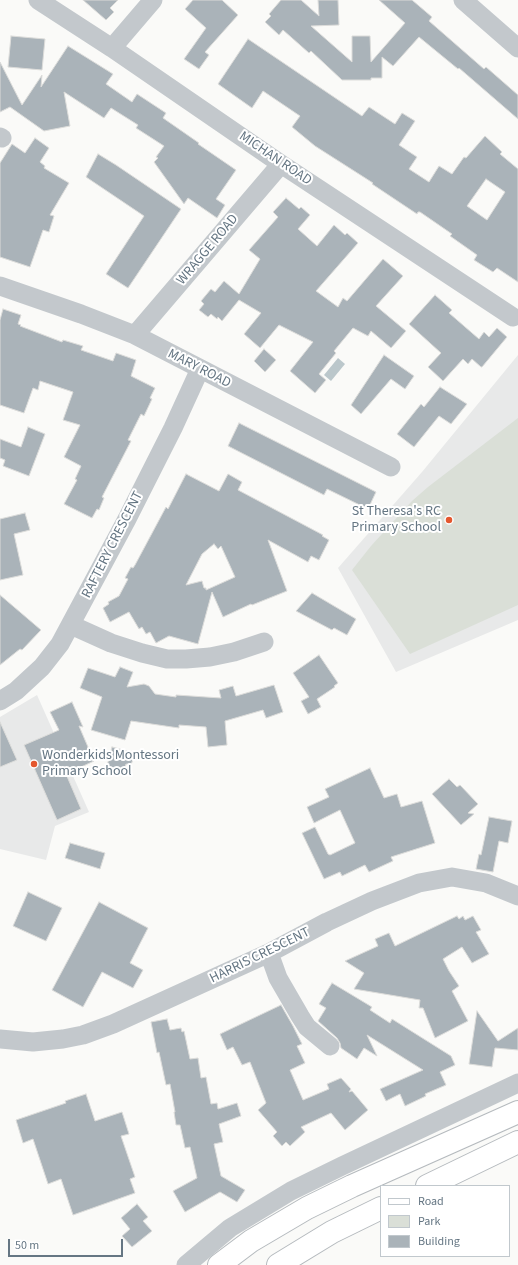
<!DOCTYPE html>
<html>
<head>
<meta charset="utf-8">
<style>
	body { margin:0 }
	#map { position:relative; width:518px; height:1265px; overflow:hidden; background:#fafaf8; font-family:"Source Sans 3",sans-serif }
	canvas { display:block }
	.legend { position:absolute; left:380px; top:1185px; width:130px; height:72px; box-sizing:border-box; background:#fff; border:1px solid #c1c8cd; margin:0; padding:5px 7px; list-style:none; font-size:12px; color:#657683 }
	.legend li { display:flex; align-items:center; gap:8px; height:20px }
	.legend b { width:20px; border:1px solid #c1c8cd }
	.scale { position:absolute; left:8px; top:1239px; width:115px; height:18px; box-sizing:border-box; border:2px solid #657683; border-top:0; padding-left:5px; font-size:12px; line-height:14px; white-space:nowrap; color:#657683; -webkit-text-stroke:3px #fff; paint-order:stroke }
</style>
</head>
<body>
<div id="map">
<canvas width="518" height="1265"></canvas>
<ul class="legend">
<li><b style="height:5px;background:#fff"></b>Road</li>
<li><b style="height:11px;background:#dadfd7"></b>Park</li>
<li><b style="height:11px;background:#aab3b9"></b>Building</li>
</ul>
<div class="scale">50 m</div>
</div>
<script>
const c = document.querySelector('canvas').getContext('2d');
c.lineJoin = 'round';
function fill(path, color) {
  c.fillStyle = color;
  c.fill(path, 'evenodd');
}
function poly(rows) {
  const path = new Path2D();
  for (const r of rows) {
    path.moveTo(r[0], r[1]);
    for (let i = 2; i < r.length; i += 2) path.lineTo(r[i], r[i + 1]);
  }
  return path;
}
function strokePath(path, color, width, dash) {
  c.strokeStyle = color;
  c.lineWidth = width;
  c.lineCap = dash ? 'butt' : 'round';
  c.setLineDash(dash || []);
  c.stroke(path);
}
function write(font, color, halo, rows, align = 'center') {
  c.font = font + ' "Source Sans 3",sans-serif';
  c.lineWidth = 4;
  c.setLineDash([]);
  c.textBaseline = 'middle';
  c.strokeStyle = halo;
  c.fillStyle = color;
  for (const [text, x, y, turn = 0] of rows) {
    c.save();
    c.translate(x, y);
    c.rotate((+turn || 0) * Math.PI / 180);
    c.textAlign = isNaN(turn) ? turn : align;
    if (halo) c.strokeText(text, 0, 0);
    c.fillText(text, 0, 0);
    c.restore();
  }
}
fill(poly([
	[518,355,518,620,396,672,338,568,422,472],
	[37,695,89,812,55,826,46,860,0,849,0,717]
]), '#e8e9e9');
fill(poly([
	[518,418,518,605,410,654,352,570,371,546,412,501,428,487]
]), '#dadfd7');
fill(poly([
	[338,358,345,364,331,381,324,375]
]), '#bbc7cb');
const building = poly([
	[83,0,118,0,110,8,114,12,106,20,83,0],
	[193,0,222,0,238,15,205,52,209,55,199,69,184,59,206,28,185,9,193,0],
	[281,0,301,0,319,16,318,0,338,0,339,25,311,26,352,62,352,36,370,36,371,62,405,23,379,0,412,0,432,17,429,21,484,69,486,67,518,95,518,119,459,68,458,69,419,37,393,66,382,57,382,78,371,78,371,80,342,80,311,51,309,53,283,30,279,35,265,22,271,16,269,14,281,0],
	[11,36,45,39,42,70,8,67,11,36],
	[248,39,362,116,369,107,395,124,402,113,415,121,399,145,417,157,409,169,429,182,439,166,452,174,464,157,466,158,485,136,502,152,500,154,518,169,518,282,497,268,493,272,474,260,477,255,450,236,452,234,420,212,418,212,417,214,372,184,373,183,315,146,292,127,300,116,263,91,252,108,218,84,248,39],
	[486,179,505,192,487,220,467,206,486,179],
	[68,46,113,74,106,84,132,102,137,94,166,113,163,118,199,143,198,144,236,170,216,199,225,205,217,218,188,198,184,204,154,162,158,158,156,157,164,146,136,128,138,125,111,108,104,118,64,92,70,126,44,131,10,107,0,112,0,62,22,105,42,75,41,87,68,46],
	[35,138,49,148,40,162,45,166,44,168,69,183,50,215,54,216,49,232,43,230,30,267,0,257,0,163,12,144,25,153,35,138],
	[98,154,116,165,181,209,128,288,106,274,144,216,86,177,98,154],
	[286,198,299,209,301,207,310,215,298,229,317,246,334,225,345,235,347,233,358,243,316,291,338,307,343,298,347,301,383,259,403,276,376,306,406,331,391,348,371,331,368,336,353,328,334,351,336,353,319,374,326,380,315,393,290,371,313,342,279,325,260,348,244,334,261,313,239,300,222,321,218,317,217,319,211,314,208,317,199,310,204,304,201,301,211,289,215,292,224,281,239,294,260,259,249,250,278,217,273,212,286,198],
	[435,295,452,310,449,313,479,339,484,332,489,337,497,328,507,337,482,367,481,367,472,359,468,364,463,359,443,381,428,367,441,353,409,324,435,295],
	[3,309,21,315,18,324,21,325,20,326,62,342,63,340,83,346,81,350,113,361,116,353,136,360,131,376,155,388,150,398,152,399,144,416,141,414,128,440,131,441,102,497,104,498,99,510,97,509,92,518,64,504,77,480,75,479,81,466,64,457,80,425,63,420,73,392,40,381,38,390,33,388,24,413,0,405,0,320,3,309],
	[264,349,276,360,265,372,254,361,264,349],
	[384,355,414,376,405,389,391,379,361,414,351,405,384,355],
	[440,387,467,404,451,424,439,416,414,447,397,434,421,404,424,407,440,387],
	[239,423,376,492,368,509,327,489,324,495,228,446,239,423],
	[28,427,45,434,29,476,3,466,5,460,0,458,0,439,21,447,28,427],
	[186,474,219,491,228,474,242,482,238,490,323,535,322,536,329,540,319,560,311,556,308,562,268,540,287,591,252,605,251,604,223,617,212,592,198,644,169,636,156,643,150,632,146,634,142,627,139,629,129,612,110,622,103,608,109,604,108,602,119,596,128,579,125,578,131,567,133,568,135,565,166,507,168,509,186,474],
	[214,544,218,549,221,546,235,577,206,590,206,588,204,588,202,581,186,585,202,554,214,544],
	[25,513,30,530,14,534,23,575,0,580,0,519,25,513],
	[312,593,356,619,347,635,334,628,332,630,296,611,312,593],
	[0,595,41,630,22,650,20,649,0,665,0,595],
	[319,655,338,683,334,686,335,687,317,699,321,707,308,714,301,701,309,697,293,673,319,655],
	[120,667,133,672,127,687,144,684,149,686,155,694,176,697,176,695,221,698,219,690,233,686,236,696,274,685,283,712,266,718,263,710,225,721,227,745,208,747,206,727,179,725,179,728,131,721,125,740,91,730,102,697,80,688,88,668,115,677,120,667],
	[72,702,83,727,79,726,94,761,66,774,81,809,57,820,24,745,59,730,50,712,72,702],
	[0,722,17,760,0,767,0,722],
	[112,747,135,753,131,765,126,764,124,771,107,766,112,747],
	[370,768,384,798,397,794,401,807,422,801,435,843,391,857,393,861,369,872,365,865,342,876,340,872,324,879,302,833,315,827,328,854,330,855,355,843,340,810,314,823,307,807,329,797,325,789,370,768],
	[449,779,457,787,460,785,478,804,468,813,474,814,461,825,432,794,449,779],
	[489,817,512,821,508,843,499,841,493,872,476,869,479,854,481,855,489,817],
	[70,843,105,853,100,869,65,858,70,843],
	[28,892,62,908,46,941,13,926,28,892],
	[99,902,148,928,130,963,143,970,133,988,102,972,83,1007,52,990,99,902],
	[457,916,459,919,463,916,465,920,473,916,481,930,476,932,489,954,472,963,462,947,443,959,449,971,459,986,452,991,468,1021,435,1038,423,1008,419,1008,420,1000,354,989,364,973,345,961,378,946,375,939,389,933,395,946,457,916],
	[332,983,372,1007,370,1010,390,1023,392,1019,451,1056,455,1065,440,1072,446,1085,425,1094,426,1096,405,1106,400,1094,386,1101,380,1089,423,1070,367,1035,377,1056,364,1048,357,1059,341,1048,340,1043,337,1038,318,1021,326,1008,319,1004,332,983],
	[281,1005,293,1026,302,1044,297,1046,305,1063,290,1070,303,1100,329,1089,327,1084,341,1078,351,1089,349,1092,352,1091,368,1110,345,1130,331,1113,301,1127,305,1132,290,1146,286,1142,282,1146,273,1136,277,1132,258,1110,266,1103,250,1062,242,1065,233,1047,227,1050,220,1034,281,1005],
	[477,1011,498,1041,518,1028,518,1050,495,1048,492,1067,469,1064,477,1011],
	[167,1019,170,1030,181,1028,182,1032,184,1031,190,1059,198,1058,201,1078,206,1077,211,1104,217,1103,218,1109,237,1103,241,1116,219,1124,223,1142,214,1144,221,1176,245,1190,237,1202,220,1192,185,1212,173,1191,197,1178,190,1147,185,1148,180,1125,176,1125,174,1112,175,1112,170,1084,166,1085,159,1052,157,1053,151,1022,167,1019],
	[86,1094,95,1121,122,1112,129,1134,121,1136,135,1177,130,1179,135,1193,73,1215,61,1179,48,1184,33,1139,23,1143,16,1120,66,1103,65,1101,86,1094],
	[137,1204,148,1217,143,1221,152,1231,132,1247,122,1236,130,1229,121,1218,137,1204]
]);
fill(building, '#aab3b9');
strokePath(building, '#dcdcda', 1);
const major = poly([
	[427,1186,518,1142],
	[219,1265,251,1241,307,1208,352,1186,518,1112],
	[278,1265,332,1232,381,1208]
]);
strokePath(major, '#b5babe', 24);
strokePath(poly([
	[38,0,112,48,281,164,513,317],
	[463,0,518,48],
	[112,48,153,0],
	[0,137,2,138],
	[0,286,81,314,135,335,391,467],
	[135,335,281,164],
	[71,625,111,643,142,653,167,659,186,659,210,657,234,652,264,642],
	[0,701,16,691,42,667,60,644,127,519,173,428,200,369],
	[269,953,278,978,300,1016,307,1027,330,1046],
	[0,1039,33,1042,63,1039,83,1035,113,1024,269,953,327,922,372,901,419,883,452,877,486,883,518,896],
	[186,1265,230,1228,291,1191,342,1166,518,1083]
]), '#c3c8cc', 19);
strokePath(major, '#fff', 22);
for (const [x, y, r, color] of [
	[449,520,4,"#e4572e"],
	[34,764,4,"#e4572e"]
]) {
  const dot = new Path2D();
  dot.arc(x, y, r, 0, 2 * Math.PI);
  c.fillStyle = color;
  c.fill(dot);
  strokePath(dot, '#fff', 1.5);
}
write('14px', '#657683', '#fff', [
	["MICHAN ROAD",275,159,34],
	["WRAGGE ROAD",208,250,-50],
	["MARY ROAD",199,369,27],
	["RAFTERY CRESCENT",113,545,-63],
	["HARRIS CRESCENT",260,956,-26]
]);
write('14px', '#657683', '#fff', [
	["St Theresa's RC",441,512],
	["Primary School",441,528],
	["Wonderkids Montessori",42,756,"left"],
	["Primary School",42,772,"left"]
], 'right');
</script>
</body>
</html>
